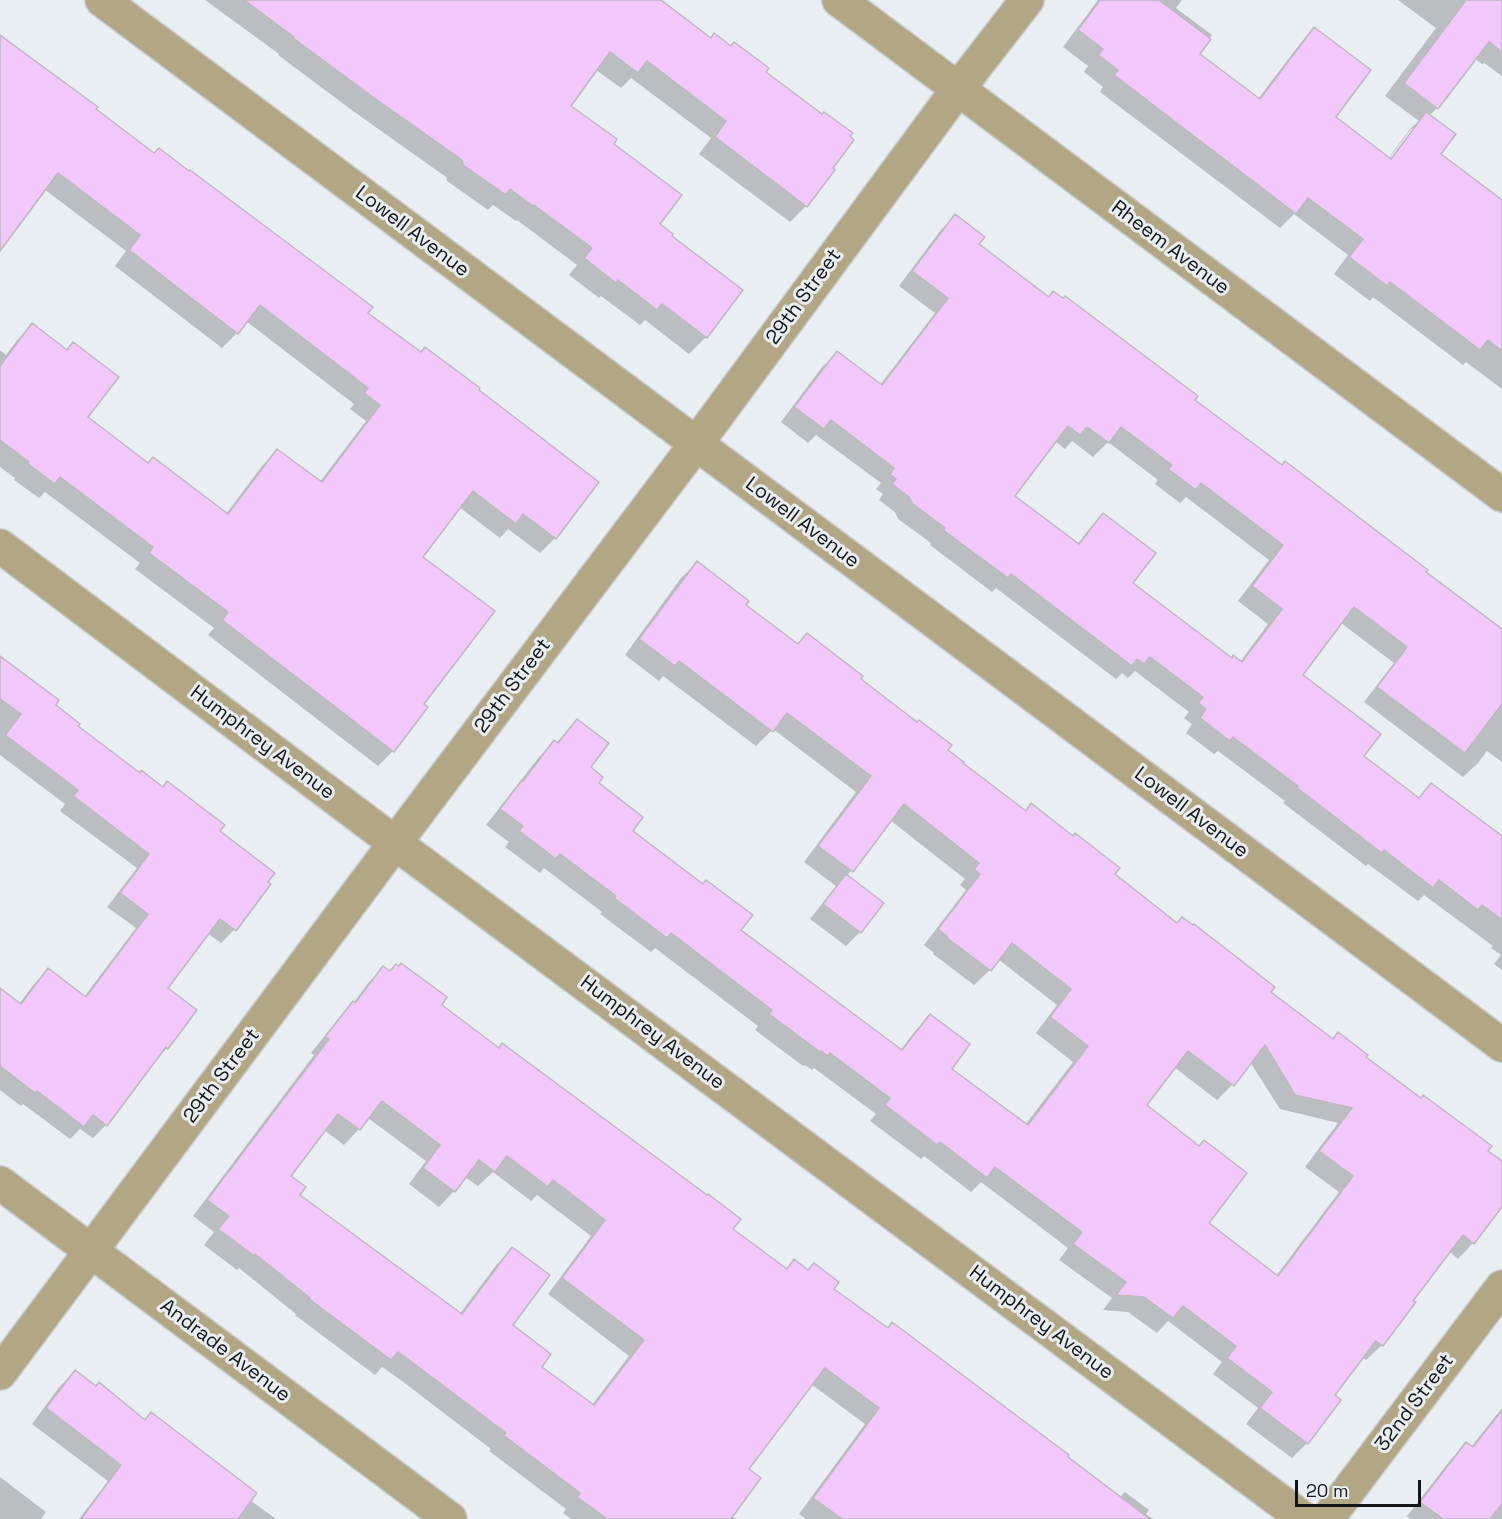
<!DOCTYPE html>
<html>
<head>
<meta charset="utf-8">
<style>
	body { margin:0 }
	#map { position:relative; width:1502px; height:1519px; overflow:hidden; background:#e9eef2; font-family:"Space Grotesk",sans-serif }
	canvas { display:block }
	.scale { position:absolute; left:1295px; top:1480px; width:126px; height:27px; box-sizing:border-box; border:3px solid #131516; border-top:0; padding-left:8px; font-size:18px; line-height:21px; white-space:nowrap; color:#131516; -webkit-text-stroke:4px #e9eef2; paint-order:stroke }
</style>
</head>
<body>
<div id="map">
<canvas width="1502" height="1519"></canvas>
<div class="scale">20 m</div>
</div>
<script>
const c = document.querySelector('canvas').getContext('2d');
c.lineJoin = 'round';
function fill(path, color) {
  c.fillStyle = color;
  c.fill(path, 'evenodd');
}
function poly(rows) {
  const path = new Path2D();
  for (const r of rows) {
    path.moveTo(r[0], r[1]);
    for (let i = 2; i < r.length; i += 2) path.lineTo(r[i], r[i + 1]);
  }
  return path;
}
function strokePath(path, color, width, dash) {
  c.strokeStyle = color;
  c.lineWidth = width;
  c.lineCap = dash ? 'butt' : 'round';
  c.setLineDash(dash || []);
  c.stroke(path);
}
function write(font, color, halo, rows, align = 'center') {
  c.font = font + ' "Space Grotesk",sans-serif';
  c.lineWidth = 6;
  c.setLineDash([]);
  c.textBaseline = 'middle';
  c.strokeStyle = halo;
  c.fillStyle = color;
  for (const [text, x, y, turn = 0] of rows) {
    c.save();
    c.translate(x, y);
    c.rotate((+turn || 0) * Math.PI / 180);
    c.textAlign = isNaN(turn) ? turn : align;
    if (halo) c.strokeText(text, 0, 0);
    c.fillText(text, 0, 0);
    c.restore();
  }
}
fill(poly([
	[205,0,658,0,710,39,764,72,806,206,790,222,699,154,711,138,631,78,621,88,596,70,569,106,612,144,658,225,670,236,741,290,706,337,689,354,645,320,640,325,601,296,599,298,569,275,577,265,517,220,516,221,493,205,488,210,447,181,446,177,353,111,278,55,279,54],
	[1098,0,1182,0,1176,8,1212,35,1198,54,1258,99,1299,45,1314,29,1334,118,1388,159,1410,129,1419,121,1385,96,1436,28,1398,0,1502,0,1502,76,1484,63,1482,64,1474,58,1437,108,1429,116,1439,154,1502,201,1502,389,1466,362,1463,365,1373,297,1370,301,1334,274,1348,255,1294,214,1280,228,1100,92,1103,87,1084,72,1088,66,1063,47],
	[1411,129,1415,129,1387,165,1385,164],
	[0,36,94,110,366,313,555,538,540,553,508,529,500,538,459,507,421,558,422,704,426,707,393,751,378,766,208,635,214,628,135,569,140,563,45,492,39,498,14,480,15,478,0,467,0,350,6,355,17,340,32,325,66,351,73,344,86,418,148,464,226,514,262,466,277,451,319,483,366,421,350,409,354,404,246,321,237,333,222,348,115,266,126,251,44,189,0,248],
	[955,216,977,245,1049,298,1193,400,1502,631,1502,762,1487,751,1478,763,1463,777,1364,702,1394,663,1341,623,1301,675,1362,757,1417,799,1431,785,1502,838,1502,970,1494,964,1501,955,1491,948,1493,946,1424,895,1418,901,1368,864,1366,866,1283,803,1285,801,1218,751,1214,754,1186,733,1192,724,1184,718,1189,712,1135,671,1128,678,1122,673,1116,679,996,588,992,592,930,545,931,543,898,519,895,512,879,500,883,494,876,489,881,483,816,435,808,443,781,422,822,367,837,353,880,385,935,313,899,286,940,231],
	[1055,441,1065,449,1072,441,1093,457,1108,442,1158,480,1155,484,1180,503,1186,497,1269,560,1238,601,1268,624,1240,662,1231,659,1131,584,1103,515,1089,529,1077,545,1013,496],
	[697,563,744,605,796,645,807,635,859,680,946,750,961,764,1025,812,1032,805,1113,874,1176,924,1332,1040,1364,1057,1502,1163,1502,1204,1473,1243,1458,1259,1449,1251,1382,1345,1366,1360,1362,1357,1333,1395,1307,1443,1292,1458,1246,1424,1258,1408,1213,1374,1222,1362,1168,1321,1157,1333,1128,1312,1103,1310,1112,1298,1059,1260,1068,1248,981,1182,971,1192,924,1156,921,1159,870,1121,876,1114,814,1068,812,1070,805,1065,803,1066,755,1030,758,1026,655,948,651,952,600,914,602,912,544,868,540,873,505,847,509,842,486,825,539,757,555,742,556,743,577,721,589,768,596,783,631,831,739,930,900,1051,915,1031,930,1016,949,1069,1025,1125,1073,1062,1036,1033,1057,1005,998,959,990,970,974,985,933,954,934,953,924,945,966,890,960,885,965,879,890,820,847,876,860,932,846,946,810,919,836,886,804,862,856,792,773,729,756,746,663,676,659,681,625,655,681,578],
	[1250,1062,1280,1109,1338,1123,1305,1167,1339,1192,1276,1276,1207,1224,1144,1106,1174,1067,1217,1100,1232,1085],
	[0,657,76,727,218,832,234,930,221,943,207,933,166,988,167,1048,156,1059,106,1125,93,1138,80,1129,70,1139,23,1104,21,1106,0,1090,0,990,19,1004,34,984,48,970,84,997,136,928,107,907,137,868,60,811,65,804,0,755],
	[383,968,440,1005,785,1270,794,1261,1065,1457,1119,1498,1125,1492,1149,1510,1146,1514,1153,1519,806,1519,799,1514,865,1424,811,1384,652,1456,736,1519,571,1519,563,1513,566,1509,489,1451,491,1449,398,1378,382,1367,375,1375,295,1315,296,1314,239,1268,237,1270,204,1245,214,1232,193,1216,314,1055,311,1053,338,1019,352,1005,368,983],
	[368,1118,426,1161,409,1184,439,1207,454,1191,465,1177,478,1186,493,1172,531,1201,537,1195,591,1236,548,1294,629,1356,592,1405,540,1367,510,1325,513,1249,497,1264,459,1315,298,1195,289,1177,324,1130,344,1145,359,1129],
	[75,1372,144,1421,151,1414,250,1500,276,1519,79,1519,108,1481,32,1424,60,1386],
	[1502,1408,1502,1519,1410,1519,1407,1516,1452,1458,1466,1444,1471,1447],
	[0,1477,46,1512,41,1519,0,1519]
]), '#0003');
const building = poly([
	[244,0,661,0,711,38,714,33,731,46,734,42,769,68,766,72,822,114,824,112,853,133,850,136,854,140,833,168,835,170,807,207,715,137,726,121,647,61,638,73,610,52,571,106,617,139,614,144,682,195,660,224,673,234,672,236,743,290,707,338,662,304,657,310,618,280,616,283,584,258,592,248,534,205,533,206,510,189,506,195,463,165,462,160,370,95,293,38,294,37,244,0],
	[1100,0,1159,0,1211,39,1200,54,1260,99,1314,27,1371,70,1336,117,1391,159,1426,112,1456,134,1441,154,1502,200,1502,351,1488,340,1480,350,1390,282,1387,286,1349,257,1363,239,1308,198,1296,214,1114,75,1118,70,1098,55,1103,49,1078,30,1100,0],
	[1466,0,1502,0,1502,52,1489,42,1438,109,1404,83,1466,0],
	[0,35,98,107,96,109,154,153,159,148,189,171,190,170,373,307,368,313,421,352,425,347,480,388,479,390,599,482,556,539,523,514,516,524,473,491,423,557,495,611,424,704,428,707,394,752,222,620,228,612,149,553,153,547,60,477,55,484,28,464,29,462,0,440,0,366,32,323,67,350,73,342,119,377,88,417,148,463,153,457,228,514,277,449,322,482,380,405,364,393,368,388,260,305,238,334,129,250,140,235,58,173,0,251,0,35],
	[955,214,985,237,979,244,1049,297,1053,291,1063,298,1065,296,1198,396,1195,400,1282,465,1285,461,1428,570,1426,572,1502,629,1502,704,1465,753,1377,687,1407,647,1354,607,1303,675,1381,734,1364,756,1419,798,1431,783,1502,836,1502,920,1482,905,1478,910,1439,880,1433,888,1384,850,1382,853,1297,788,1298,786,1233,737,1230,741,1200,718,1206,709,1198,703,1203,697,1150,657,1144,664,1137,659,1132,666,1011,574,1008,578,943,530,945,528,913,504,909,497,892,484,896,479,890,474,894,468,831,420,824,429,794,407,837,351,882,385,948,298,912,271,955,214],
	[1068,426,1080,435,1087,427,1109,443,1121,427,1172,465,1168,469,1196,490,1201,483,1283,545,1252,586,1282,609,1242,662,1233,655,1232,658,1133,583,1156,553,1103,513,1079,544,1015,496,1068,426],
	[697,561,749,601,746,605,798,644,807,633,863,676,861,679,917,722,919,720,952,745,948,750,964,762,963,763,1026,811,1031,803,1073,836,1075,833,1120,868,1115,874,1177,923,1182,917,1193,925,1194,924,1275,987,1271,992,1333,1039,1338,1032,1368,1055,1366,1057,1421,1098,1423,1095,1492,1146,1488,1151,1502,1161,1502,1207,1474,1244,1463,1235,1413,1301,1416,1302,1383,1346,1376,1341,1335,1395,1341,1400,1308,1444,1260,1408,1272,1392,1227,1358,1236,1346,1183,1306,1173,1318,1144,1297,1116,1295,1126,1282,1073,1244,1082,1232,995,1167,987,1178,940,1142,937,1145,885,1105,890,1098,830,1053,828,1056,821,1051,820,1052,769,1014,772,1010,671,933,667,938,614,898,616,896,560,854,556,859,519,831,523,826,500,809,522,780,523,781,554,740,558,743,577,719,609,743,591,767,603,777,599,783,643,817,633,831,703,884,706,880,753,915,741,930,902,1050,930,1014,970,1044,952,1069,1028,1125,1088,1046,1050,1017,1071,989,1012,943,991,971,947,938,948,937,938,929,980,874,974,869,979,863,904,804,853,872,818,846,871,776,787,713,773,732,679,661,675,666,639,639,697,561],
	[1265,1045,1295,1095,1352,1108,1319,1151,1353,1176,1278,1276,1209,1223,1247,1173,1204,1140,1199,1146,1147,1105,1188,1051,1234,1086,1265,1045],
	[0,656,59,700,56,705,80,724,78,726,140,773,141,770,163,787,167,781,225,825,220,831,275,873,268,882,271,884,236,931,220,919,168,988,197,1010,168,1049,166,1047,107,1126,93,1115,84,1127,37,1091,35,1093,0,1066,0,988,21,1004,48,968,86,997,148,914,120,893,149,854,73,796,78,790,5,735,21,714,0,699,0,656],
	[846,874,884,903,861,933,823,904,846,874],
	[401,963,447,997,442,1005,499,1048,502,1043,707,1195,708,1194,741,1219,733,1229,787,1269,794,1259,808,1270,814,1263,839,1282,834,1289,888,1328,892,1322,1069,1455,1068,1457,1150,1519,842,1519,813,1498,879,1408,825,1368,749,1469,761,1478,731,1519,607,1519,577,1497,580,1493,503,1435,506,1433,413,1363,398,1352,391,1360,309,1299,310,1298,255,1254,254,1256,218,1229,229,1216,207,1200,329,1039,325,1037,353,1001,355,1003,383,966,390,971,396,964,399,966,401,963],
	[382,1101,440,1145,423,1168,455,1192,479,1160,495,1172,507,1156,548,1187,553,1180,605,1220,562,1278,644,1340,594,1405,542,1367,551,1354,513,1325,550,1275,512,1247,462,1314,300,1195,306,1187,291,1176,338,1114,360,1130,382,1101],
	[75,1370,96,1386,99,1382,145,1420,151,1412,257,1493,238,1519,81,1519,121,1465,46,1408,75,1370],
	[1502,1410,1502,1504,1490,1519,1443,1519,1420,1502,1466,1442,1473,1447,1502,1410]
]);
fill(building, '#f2c7fc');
strokePath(building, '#bcb8bd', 1.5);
const minor = poly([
	[102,0,1502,1045],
	[839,0,1502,495],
	[0,546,395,843,1304,1519],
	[0,1183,450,1519],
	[0,1373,395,843,696,444,958,89,1027,0],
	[1327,1519,1502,1287]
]);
strokePath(minor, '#c7cbcf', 36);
strokePath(minor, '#b3a684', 33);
write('20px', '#131516', '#e9eef2', [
	["Lowell Avenue",412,232,37],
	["Rheem Avenue",1170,248,37],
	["29th Street",804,297,-54],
	["Lowell Avenue",802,523,37],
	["29th Street",513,686,-53],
	["Humphrey Avenue",262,743,37],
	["Lowell Avenue",1191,813,37],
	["Humphrey Avenue",652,1033,37],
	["29th Street",222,1076,-53],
	["Humphrey Avenue",1041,1323,37],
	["Andrade Avenue",225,1351,37],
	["32nd Street",1415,1403,-53]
]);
</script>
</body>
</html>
